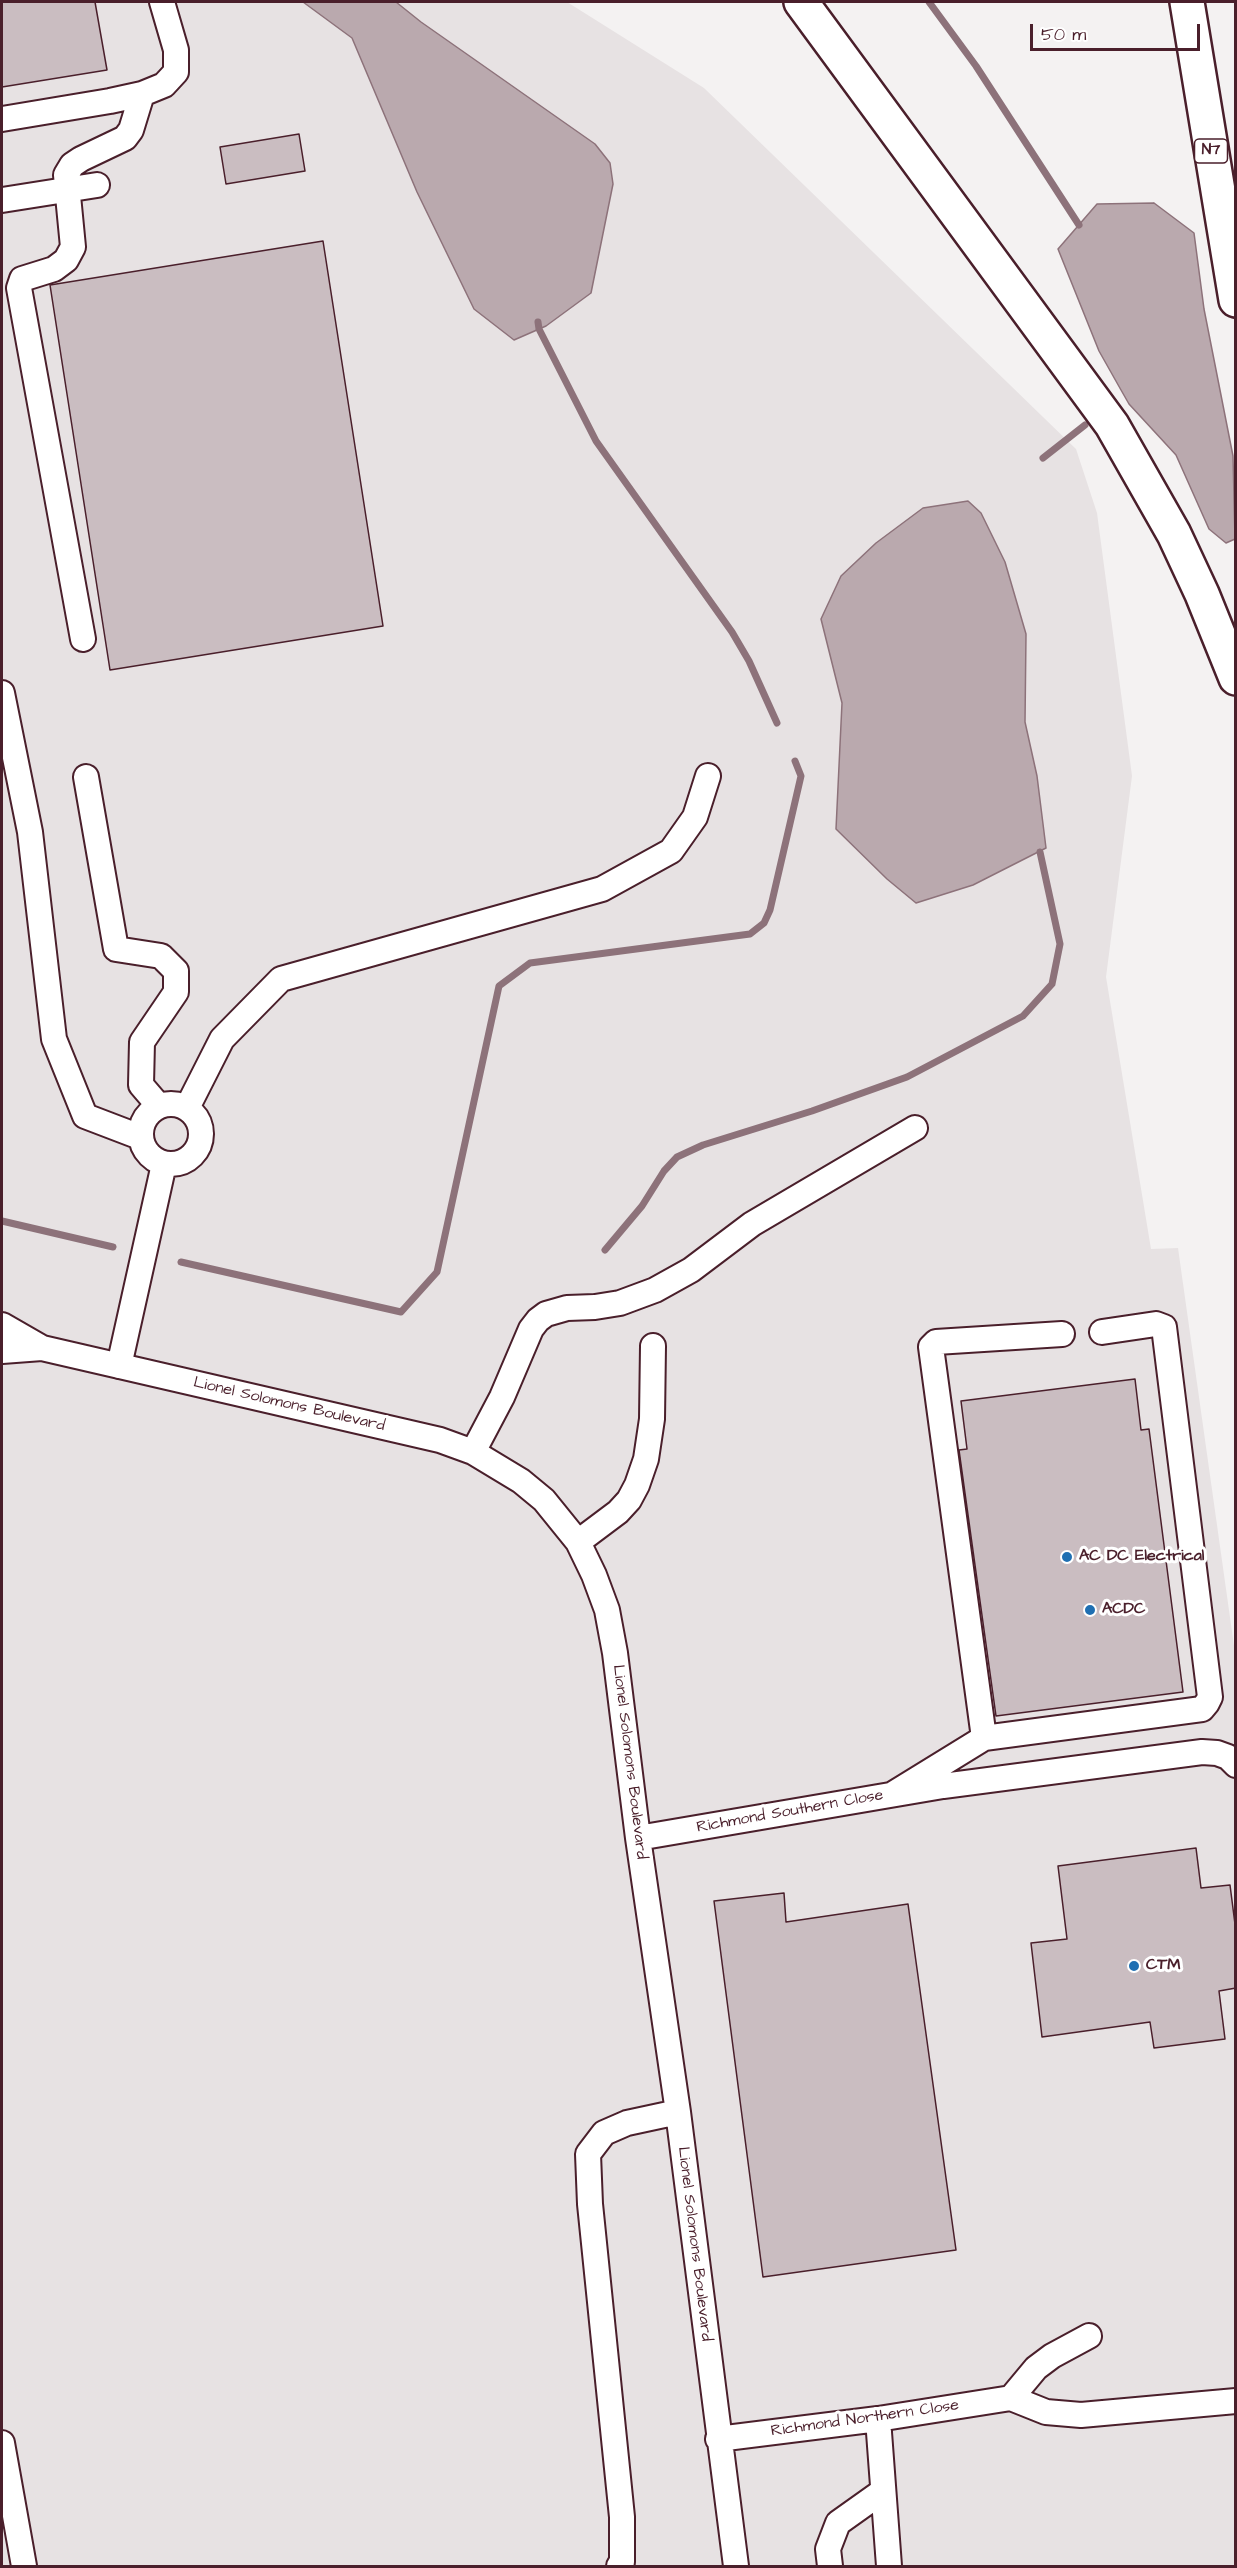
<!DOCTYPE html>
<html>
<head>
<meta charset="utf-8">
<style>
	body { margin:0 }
	#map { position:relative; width:1237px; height:2568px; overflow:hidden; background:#f4f2f2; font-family:"Architects Daughter",sans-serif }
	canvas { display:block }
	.frame { position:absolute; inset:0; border:3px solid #4a1f2b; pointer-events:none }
	.scale { position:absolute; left:1030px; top:24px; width:170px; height:27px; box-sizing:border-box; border:3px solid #4a1f2b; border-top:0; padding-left:8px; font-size:18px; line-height:21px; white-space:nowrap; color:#4a1f2b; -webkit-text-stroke:4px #fff; paint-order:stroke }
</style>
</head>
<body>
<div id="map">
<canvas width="1237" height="2568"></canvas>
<div class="frame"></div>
<div class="scale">50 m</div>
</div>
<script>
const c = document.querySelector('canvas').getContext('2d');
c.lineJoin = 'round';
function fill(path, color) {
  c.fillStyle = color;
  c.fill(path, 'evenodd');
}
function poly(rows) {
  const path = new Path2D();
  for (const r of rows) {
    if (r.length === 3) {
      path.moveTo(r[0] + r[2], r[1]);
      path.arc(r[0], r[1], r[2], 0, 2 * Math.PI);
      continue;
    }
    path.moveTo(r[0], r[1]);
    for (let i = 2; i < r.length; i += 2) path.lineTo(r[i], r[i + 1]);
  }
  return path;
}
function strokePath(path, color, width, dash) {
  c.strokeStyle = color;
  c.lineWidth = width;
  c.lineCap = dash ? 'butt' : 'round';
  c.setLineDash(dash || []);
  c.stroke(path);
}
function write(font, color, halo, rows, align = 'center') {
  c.font = font + ' "Architects Daughter",sans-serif';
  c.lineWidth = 6;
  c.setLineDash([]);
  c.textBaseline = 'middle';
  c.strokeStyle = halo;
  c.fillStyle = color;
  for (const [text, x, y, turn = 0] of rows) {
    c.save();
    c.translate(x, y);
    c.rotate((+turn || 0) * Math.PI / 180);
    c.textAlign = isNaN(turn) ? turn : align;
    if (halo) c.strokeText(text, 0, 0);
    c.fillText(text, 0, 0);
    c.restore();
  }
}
fill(poly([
	[2,2,567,2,704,88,1076,449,1097,513,1132,776,1106,977,1151,1249,1178,1248,1236,1660,1235,2566,2,2566]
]), '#e7e2e3');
const water = poly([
	[303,2,396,2,421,22,595,144,610,163,613,184,591,293,546,326,514,340,474,309,417,192,352,38,303,2],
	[1154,203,1194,233,1204,309,1233,456,1235,539,1226,543,1209,529,1176,455,1129,404,1121,390,1099,351,1058,249,1097,204,1154,203],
	[968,501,981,513,1005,562,1026,634,1025,722,1037,776,1046,848,973,885,916,903,887,879,836,829,842,703,821,619,841,576,876,543,923,508,968,501]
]);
fill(water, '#baa9ae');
strokePath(water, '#8d727a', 1.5);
strokePath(poly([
	[929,2,976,66,1079,225],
	[538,322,539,329,596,441,732,632,749,661,777,723],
	[1043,458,1085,425],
	[2,1221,113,1247],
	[605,1250,642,1206,664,1171,677,1157,703,1145,812,1111,907,1077,1023,1016,1052,984,1060,944,1040,852],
	[181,1262,401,1312,437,1272,499,986,530,963,750,934,764,923,770,910,801,776,795,761]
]), '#8d727a', 7);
const building = poly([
	[2,2,95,2,107,70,2,87,2,2],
	[299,134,305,171,226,184,220,147,299,134],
	[323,241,383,626,110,670,50,285,323,241],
	[1135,1379,1141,1430,1149,1429,1183,1692,996,1716,959,1450,967,1449,961,1401,1135,1379],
	[1196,1848,1201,1888,1230,1885,1236,1932,1236,1988,1219,1991,1225,2039,1154,2048,1150,2022,1042,2037,1031,1943,1067,1939,1058,1866,1196,1848],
	[784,1893,786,1922,908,1904,956,2250,763,2277,714,1901,784,1893]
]);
fill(building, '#cabdc1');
strokePath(building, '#4a1f2b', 1.5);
const minor = poly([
	[2,119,110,101,142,94,164,85,176,72,176,50,162,2],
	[2,200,97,185],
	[83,639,19,288,22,279,54,269,66,260,73,247,66,175,72,165,81,159,125,138,131,130,142,94],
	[2,693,30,832,54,1039,85,1116,140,1137],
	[86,777,116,949,161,956,176,971,176,992,142,1042,141,1085,159,1106],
	[171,1134,30],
	[187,1108,222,1039,281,979,602,889,671,851,695,817,708,776],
	[2,1325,42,1348,440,1440,473,1452,521,1481,544,1500,578,1542,594,1575,607,1610,615,1653,638,1838,678,2112,736,2566],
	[2,1351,42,1348],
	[119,1366,164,1164],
	[473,1452,502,1397,531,1329,538,1320,546,1314,567,1308,595,1307,620,1303,655,1290,691,1270,752,1224,915,1128],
	[578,1542,618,1512,629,1500,637,1485,646,1459,652,1419,653,1346],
	[984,1738,931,1347,936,1342,1062,1334],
	[893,1794,984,1738,1202,1709,1207,1703,1210,1697,1164,1327,1156,1324,1102,1332],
	[638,1838,943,1786,1202,1752,1217,1753,1228,1757,1236,1765],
	[1011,2398,1046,2412,1081,2415,1236,2401],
	[1011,2398,1036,2368,1052,2356,1089,2336],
	[878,2419,889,2566],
	[718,2439,878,2419,1011,2398],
	[2,2443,24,2566],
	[619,2566,622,2562,622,2517,590,2204,588,2154,604,2133,627,2123,678,2112],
	[830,2566,828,2549,838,2523,883,2491]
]);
const highway = poly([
	[801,2,1112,425,1174,534,1202,594,1236,678],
	[1187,2,1236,300]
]);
strokePath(minor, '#4a1f2b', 28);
strokePath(highway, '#4a1f2b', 38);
strokePath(minor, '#fff', 24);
strokePath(highway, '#fff', 33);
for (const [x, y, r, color] of [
	[1067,1557,6,"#1f6fb2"],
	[1090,1610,6,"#1f6fb2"],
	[1134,1966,6,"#1f6fb2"]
]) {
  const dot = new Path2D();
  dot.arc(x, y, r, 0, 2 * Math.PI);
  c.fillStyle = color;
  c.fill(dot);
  strokePath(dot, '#fff', 2);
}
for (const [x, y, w] of [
	[1211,151,33]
]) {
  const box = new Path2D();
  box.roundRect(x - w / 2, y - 12, w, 24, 4.5);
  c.fillStyle = '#fff';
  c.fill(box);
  strokePath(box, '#4a1f2b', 1.5);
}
write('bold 15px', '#4a1f2b', null, [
	["N7",1211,151]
]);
write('16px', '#4a1f2b', '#fff', [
	["Lionel Solomons Boulevard",289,1405,13],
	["Lionel Solomons Boulevard",629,1762,83],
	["Richmond Southern Close",790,1812,-10],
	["Lionel Solomons Boulevard",694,2244,83],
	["Richmond Northern Close",865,2419,-8]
]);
write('bold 16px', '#4a1f2b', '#fff', [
	["AC DC Electrical",1079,1557],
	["ACDC",1102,1610],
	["CTM",1146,1966]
], 'left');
</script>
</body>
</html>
